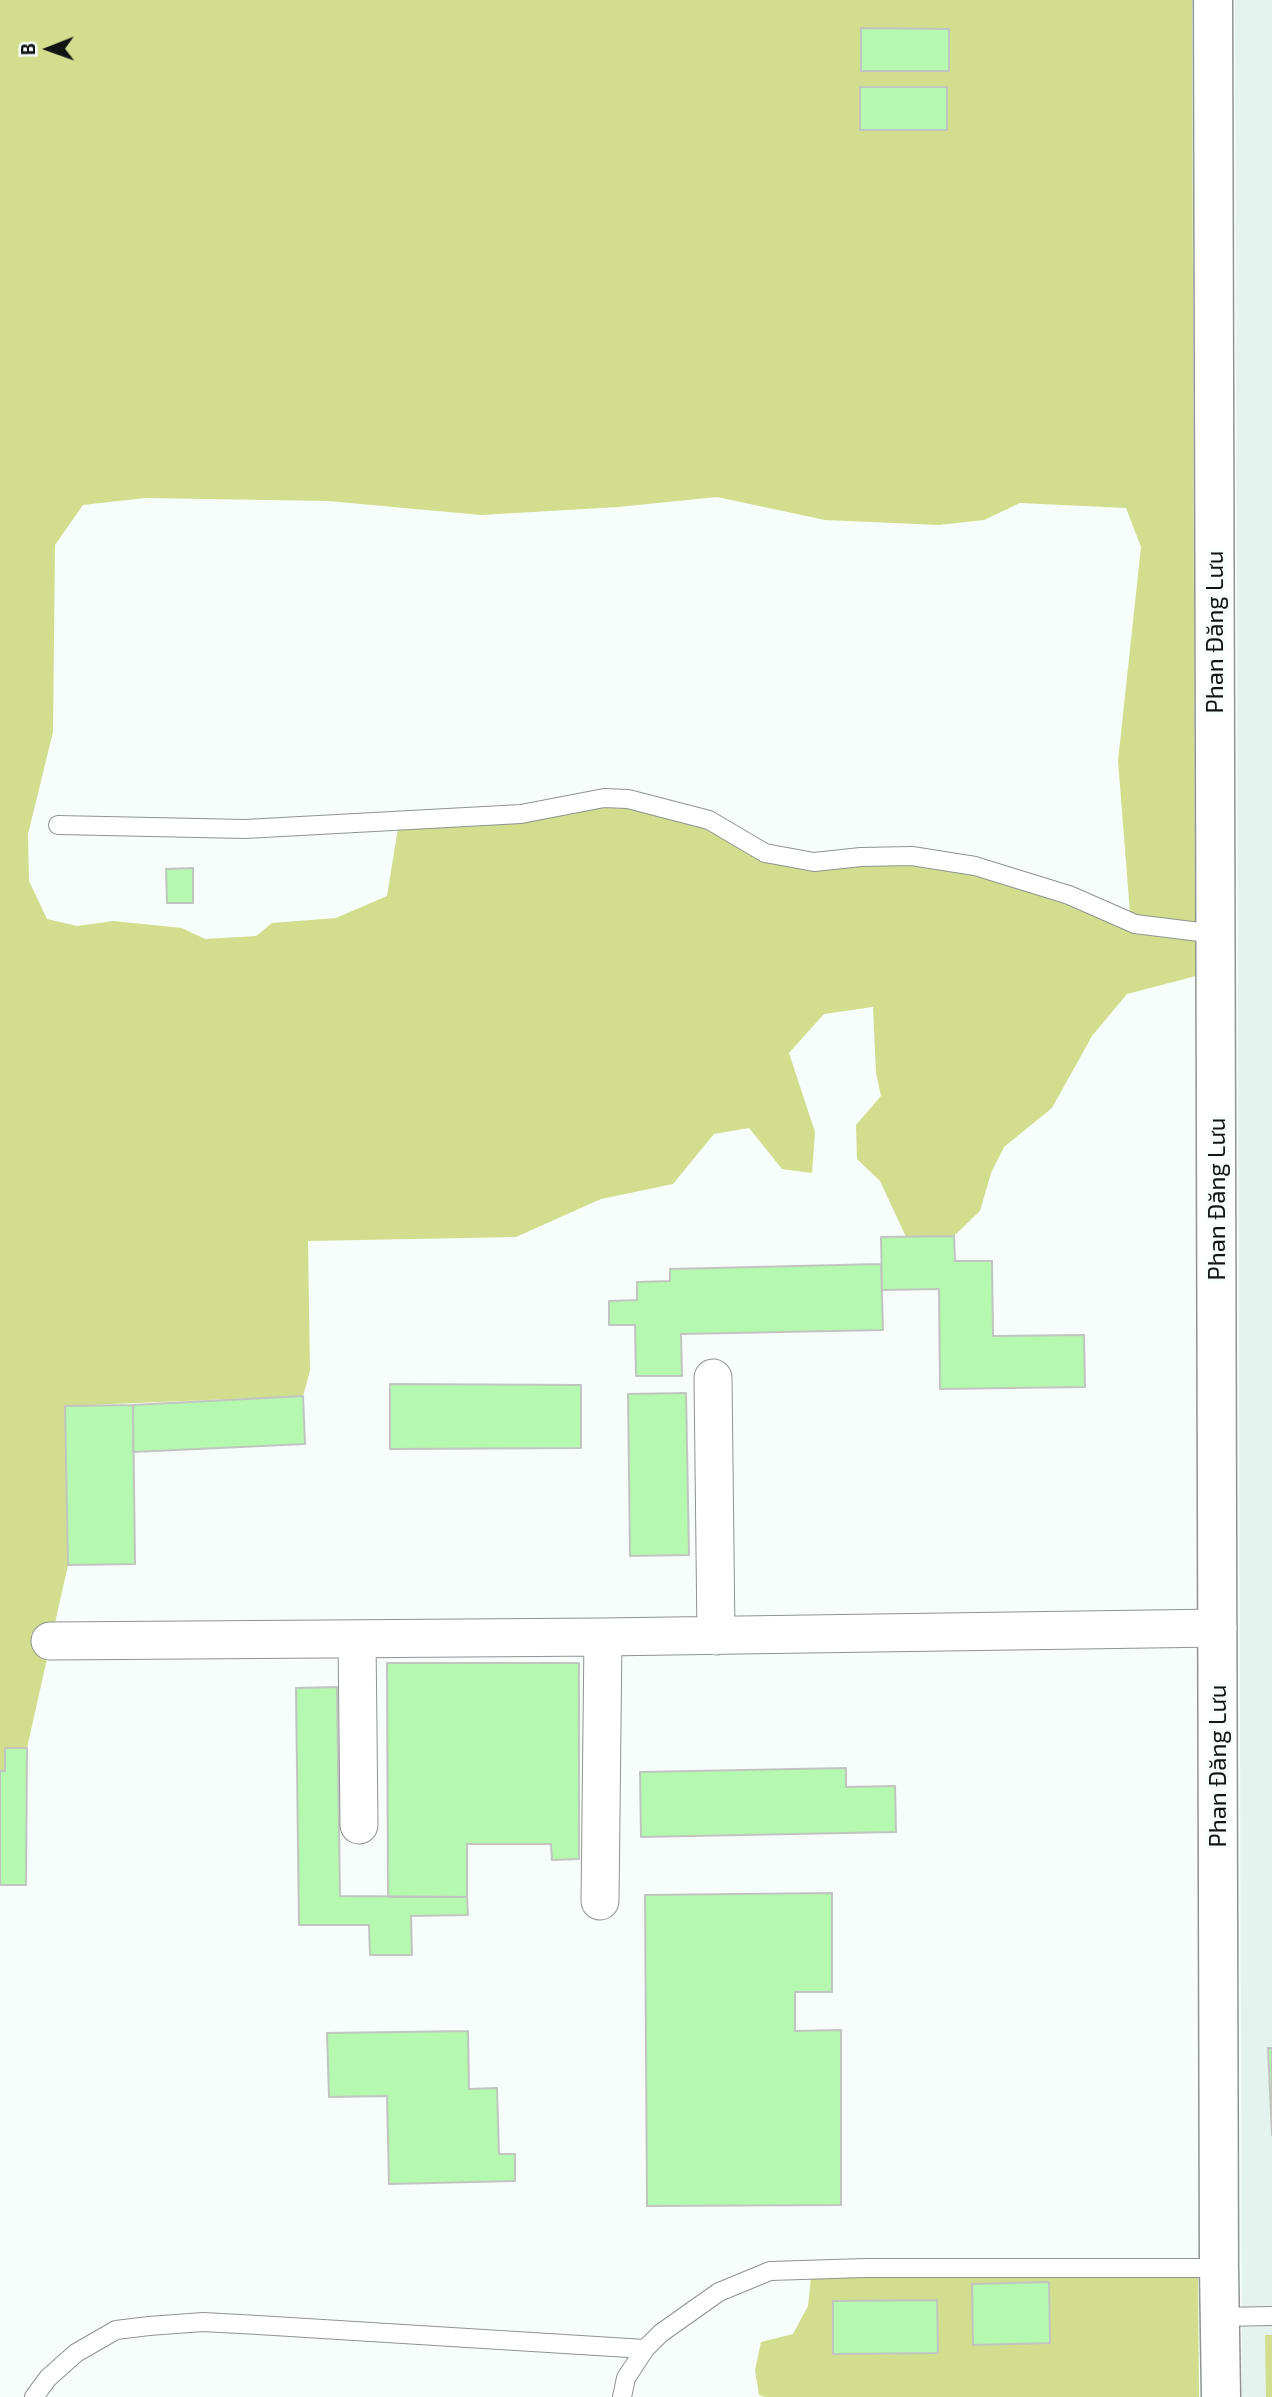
<!DOCTYPE html>
<html>
<head>
<meta charset="utf-8">
<style>
	body { margin:0 }
	#map { position:relative; width:1272px; height:2397px; overflow:hidden; background:#f6fdfa; font-family:"Exo 2",sans-serif }
	canvas { display:block }
	.north { position:absolute; left:14px; top:14px; width:70px; height:70px; -webkit-text-stroke:5px #f6fdfa; paint-order:stroke; rotate:269deg; font-size:19px; font-weight:700; line-height:28px; text-align:center; color:#121413 }
	.north::after { content:''; display:block; margin:auto; width:24px; height:32px; background:#121413; clip-path:polygon(50% 0,100% 100%,50% 72%,0 100%) }
</style>
</head>
<body>
<div id="map">
<canvas width="1272" height="2397"></canvas>
<div class="north">B</div>
</div>
<script>
const c = document.querySelector('canvas').getContext('2d');
c.lineJoin = 'round';
function fill(path, color) {
  c.fillStyle = color;
  c.fill(path, 'evenodd');
}
function poly(rows) {
  const path = new Path2D();
  for (const r of rows) {
    path.moveTo(r[0], r[1]);
    for (let i = 2; i < r.length; i += 2) path.lineTo(r[i], r[i + 1]);
  }
  return path;
}
function strokePath(path, color, width, dash) {
  c.strokeStyle = color;
  c.lineWidth = width;
  c.lineCap = dash ? 'butt' : 'round';
  c.setLineDash(dash || []);
  c.stroke(path);
}
function write(font, color, halo, rows, align = 'center') {
  c.font = font + ' "Exo 2",sans-serif';
  c.lineWidth = 6;
  c.setLineDash([]);
  c.textBaseline = 'middle';
  c.strokeStyle = halo;
  c.fillStyle = color;
  for (const [text, x, y, turn = 0] of rows) {
    c.save();
    c.translate(x, y);
    c.rotate((+turn || 0) * Math.PI / 180);
    c.textAlign = isNaN(turn) ? turn : align;
    if (halo) c.strokeText(text, 0, 0);
    c.fillText(text, 0, 0);
    c.restore();
  }
}
fill(poly([
	[1235,0,1272,0,1272,2397,1242,2397]
]), '#e4f3ee');
fill(poly([
	[0,0,1192,0,1195,923,1139,917,1130,913,1118,761,1141,547,1126,508,1020,503,984,520,939,525,825,520,717,497,618,507,481,515,328,501,145,498,83,505,55,545,53,732,28,834,29,881,47,919,77,926,113,921,182,928,205,939,256,936,272,923,336,918,387,896,398,828,603,806,626,807,706,827,760,860,861,865,911,863,971,872,1062,902,1131,932,1195,938,1196,976,1127,994,1092,1036,1052,1108,1004,1147,991,1173,980,1211,954,1236,906,1237,880,1181,857,1159,856,1125,881,1096,876,1073,873,1007,824,1014,789,1053,815,1132,812,1173,782,1169,749,1128,714,1134,673,1184,601,1199,516,1237,308,1241,310,1371,303,1396,65,1406,68,1565,27,1748,5,1748,5,1771,0,1771],
	[1198,2277,1199,2397,765,2397,759,2395,755,2370,761,2342,793,2334,808,2306,811,2278],
	[1265,2335,1272,2335,1272,2397,1266,2397]
]), '#d2de8e');
const building = poly([
	[861,28,949,29,949,71,861,71,861,28],
	[860,87,947,87,947,130,860,130,860,87],
	[193,868,193,903,167,903,166,869,193,868],
	[954,1236,955,1261,992,1261,993,1336,1084,1335,1085,1387,940,1389,939,1289,882,1290,881,1237,954,1236],
	[881,1264,883,1330,681,1334,682,1376,636,1376,635,1325,609,1325,609,1301,637,1300,637,1282,670,1281,670,1269,881,1264],
	[390,1384,581,1385,581,1448,390,1449,390,1384],
	[686,1393,689,1555,630,1556,628,1394,686,1393],
	[303,1396,305,1444,133,1452,133,1405,303,1396],
	[133,1405,135,1564,68,1565,65,1406,133,1405],
	[387,1663,579,1663,579,1859,552,1860,551,1844,467,1844,467,1897,388,1897,387,1663],
	[337,1687,340,1896,467,1897,468,1915,411,1916,412,1955,370,1955,369,1925,299,1925,296,1688,337,1687],
	[5,1748,27,1748,26,1885,0,1885,0,1771,5,1771,5,1748],
	[846,1768,846,1787,895,1786,896,1832,641,1837,640,1772,846,1768],
	[832,1893,832,1992,795,1992,795,2031,841,2030,841,2205,647,2206,645,1895,832,1893],
	[468,2031,469,2089,497,2088,499,2154,515,2154,515,2181,389,2184,387,2096,329,2097,327,2033,468,2031],
	[1268,2048,1272,2048,1272,2135,1268,2048],
	[1049,2282,1050,2343,973,2345,972,2284,1049,2282],
	[937,2300,938,2353,833,2354,833,2301,937,2300]
]);
fill(building, '#b5f8af');
strokePath(building, '#c1c5c0', 2);
const service = poly([
	[58,825,245,829,521,814,604,798,628,799,709,820,765,853,814,862,861,857,912,856,975,866,1069,895,1135,924,1216,934],
	[1221,2317,1272,2316],
	[34,2397,48,2378,76,2353,116,2330,149,2326,203,2322,258,2325,645,2349],
	[622,2397,626,2378,645,2349,661,2333,719,2292,770,2271,865,2268,1219,2268]
]);
const minor = poly([
	[713,1378,716,1636],
	[357,1639,359,1825],
	[50,1641,603,1637,1218,1628],
	[600,1901,603,1637]
]);
const tertiary = poly([
	[1213,0,1219,2268,1221,2397]
]);
strokePath(service, '#8e9491', 20);
strokePath(minor, '#8e9491', 39);
strokePath(tertiary, '#8e9491', 41);
strokePath(service, '#fff', 18);
strokePath(minor, '#fff', 37);
strokePath(tertiary, '#fff', 38);
write('24px', '#121413', '#f6fdfa', [
	["Phan Đăng Lưu",1215,632,-90],
	["Phan Đăng Lưu",1217,1199,-90],
	["Phan Đăng Lưu",1218,1766,-90]
]);
</script>
</body>
</html>
